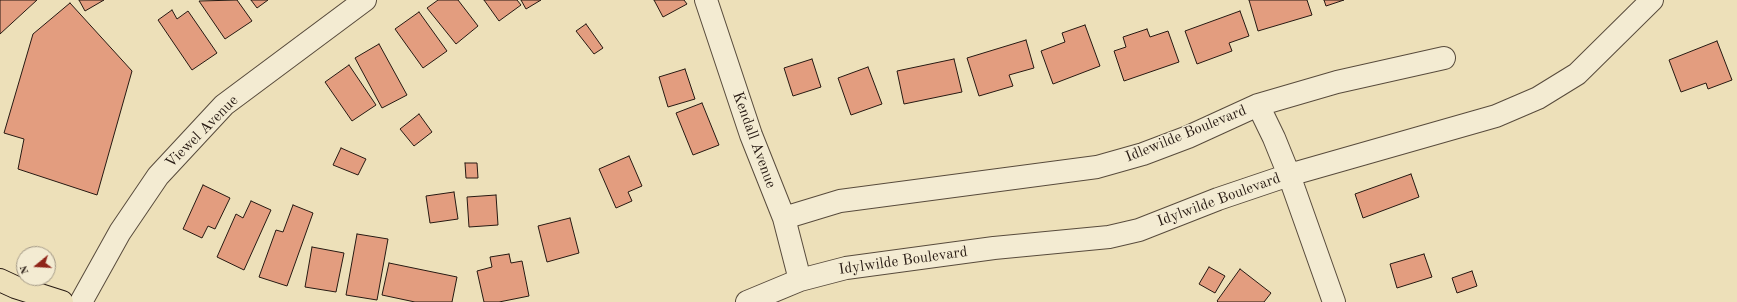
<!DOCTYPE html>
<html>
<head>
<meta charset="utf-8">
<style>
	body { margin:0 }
	#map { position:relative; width:1737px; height:302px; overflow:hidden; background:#ede0b9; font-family:"Old Standard TT",serif }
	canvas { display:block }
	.north { position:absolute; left:16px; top:246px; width:40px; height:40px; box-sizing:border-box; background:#f3ebd2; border:1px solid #a19785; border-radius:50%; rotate:252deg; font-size:11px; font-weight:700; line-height:16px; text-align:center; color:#261912 }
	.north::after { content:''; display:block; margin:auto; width:14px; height:18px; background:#8f2418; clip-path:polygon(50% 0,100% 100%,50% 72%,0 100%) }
</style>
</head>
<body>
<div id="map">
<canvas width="1737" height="302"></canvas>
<div class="north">N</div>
</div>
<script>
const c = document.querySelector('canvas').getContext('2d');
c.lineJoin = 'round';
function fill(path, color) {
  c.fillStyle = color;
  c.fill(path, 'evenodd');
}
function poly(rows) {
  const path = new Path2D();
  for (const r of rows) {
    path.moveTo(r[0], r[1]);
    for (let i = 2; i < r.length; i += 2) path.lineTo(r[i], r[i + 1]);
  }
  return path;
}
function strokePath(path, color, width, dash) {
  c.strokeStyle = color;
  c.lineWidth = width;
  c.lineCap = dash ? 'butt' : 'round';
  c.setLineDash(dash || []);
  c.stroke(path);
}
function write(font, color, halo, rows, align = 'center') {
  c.font = font + ' "Old Standard TT",serif';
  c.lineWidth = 3;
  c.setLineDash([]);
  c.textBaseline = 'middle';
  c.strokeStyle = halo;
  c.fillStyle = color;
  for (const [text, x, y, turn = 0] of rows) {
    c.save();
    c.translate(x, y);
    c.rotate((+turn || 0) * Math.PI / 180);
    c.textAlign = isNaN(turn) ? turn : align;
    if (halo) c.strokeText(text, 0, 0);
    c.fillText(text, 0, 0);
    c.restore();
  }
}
const building = poly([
	[0,0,37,0,0,34,0,0],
	[79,0,104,0,85,11,79,0],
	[237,0,252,21,225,39,199,1,237,0],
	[251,0,268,0,257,8,251,0],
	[438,0,458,0,478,26,456,44,427,8,438,0],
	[484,0,517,0,521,5,499,21,484,0],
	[521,0,541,0,526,9,521,0],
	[654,0,684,0,687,4,663,17,654,0],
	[1249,0,1307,0,1312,15,1258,31,1249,0],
	[1324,0,1344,0,1326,6,1324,0],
	[70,3,132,71,97,195,18,169,24,139,4,133,33,34,70,3],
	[172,10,177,19,188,11,217,53,192,70,158,20,172,10],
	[1240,11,1249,36,1229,43,1232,51,1197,64,1185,31,1240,11],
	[419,12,447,51,423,68,395,29,419,12],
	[586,24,603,48,594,54,576,31,586,24],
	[1085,25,1100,66,1053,84,1041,51,1065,42,1062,33,1085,25],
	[1147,29,1150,37,1168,31,1179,62,1124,81,1114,51,1126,47,1123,37,1147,29],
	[1026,40,1034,68,1009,75,1013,86,979,96,967,58,1026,40],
	[1717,41,1732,80,1708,89,1706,83,1681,92,1669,60,1717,41],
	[379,44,407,95,382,108,355,58,379,44],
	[812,59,821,87,793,96,784,68,812,59],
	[954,59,962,92,904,104,897,71,954,59],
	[349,65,376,105,352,121,325,82,349,65],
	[868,67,882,104,851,115,838,78,868,67],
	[685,69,695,99,668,107,659,77,685,69],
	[702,103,719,145,693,155,676,113,702,103],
	[419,114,432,132,414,146,400,129,419,114],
	[341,148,366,159,358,175,333,165,341,148],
	[629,156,642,186,628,192,632,201,616,208,599,169,629,156],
	[465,163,477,163,478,178,466,178,465,163],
	[1411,174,1419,197,1363,218,1355,194,1411,174],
	[203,185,230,198,215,229,208,226,202,238,183,229,203,185],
	[454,192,458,219,430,223,426,196,454,192],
	[496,195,498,225,469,227,467,197,496,195],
	[251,201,271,210,244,270,217,257,236,214,243,218,251,201],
	[293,205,313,213,287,286,259,277,276,230,283,232,293,205],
	[570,218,579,253,547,262,538,226,570,218],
	[357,234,388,239,377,300,346,295,357,234],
	[312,247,344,253,336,292,305,287,312,247],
	[509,254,511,263,522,261,529,296,499,302,484,302,477,271,492,267,490,257,509,254],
	[1424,254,1432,277,1397,288,1390,264,1424,254],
	[389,263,457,277,452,302,415,302,382,295,389,263],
	[1209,267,1225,276,1215,293,1199,284,1209,267],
	[1240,269,1271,293,1264,302,1218,302,1217,301,1240,269],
	[1472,271,1477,286,1457,293,1452,278,1472,271]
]);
fill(building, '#e39d7f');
strokePath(building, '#261912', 1);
const minor = poly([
	[706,0,751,135,784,218,800,280],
	[1258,105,1274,138,1289,175,1334,302],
	[784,218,840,201,1097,167,1143,154,1188,137,1258,105,1337,82,1444,58],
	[81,302,120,232,158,176,224,105,365,0],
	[747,302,800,280,846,268,994,248,1109,237,1139,230,1218,199,1289,175,1496,116,1538,98,1577,74,1652,0]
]);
const major = poly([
	[0,280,15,287,62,302]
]);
strokePath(minor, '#584b3c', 24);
strokePath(major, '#261912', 24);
strokePath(minor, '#f3ebd2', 22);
strokePath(major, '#ede0b9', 22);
write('15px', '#261912', '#f3ebd2', [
	["Viewel Avenue",202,132,-45],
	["Idlewilde Boulevard",1186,134,-22],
	["Kendall Avenue",754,140,70],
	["Idylwilde Boulevard",1219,200,-20],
	["Idylwilde Boulevard",903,261,-8]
]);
</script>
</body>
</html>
